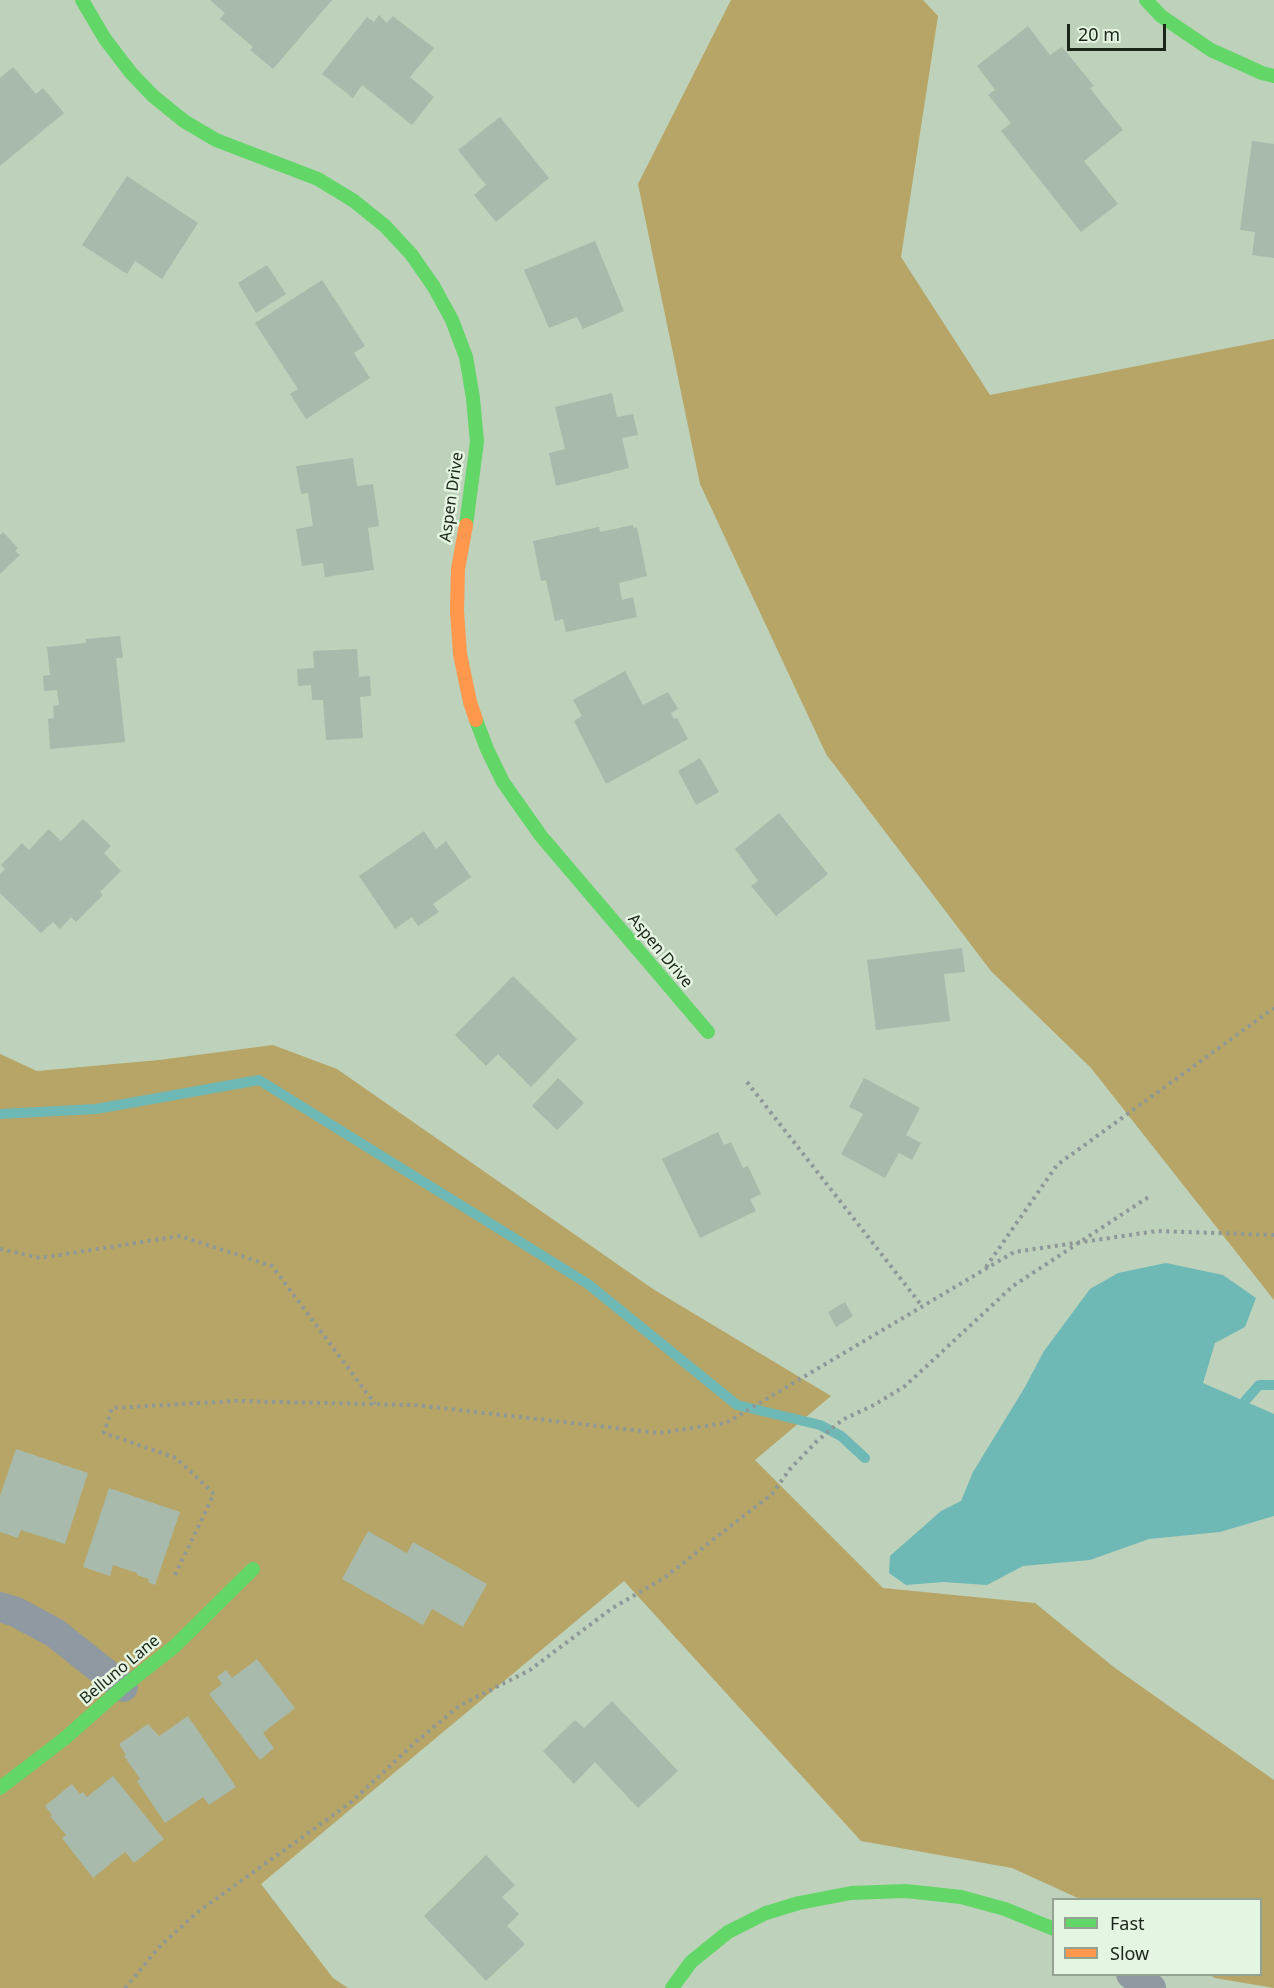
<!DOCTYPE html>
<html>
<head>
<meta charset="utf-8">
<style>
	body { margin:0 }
	#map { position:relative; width:1274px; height:1988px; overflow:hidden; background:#bed1bb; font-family:"Noto Sans",sans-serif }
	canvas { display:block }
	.legend { position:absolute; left:1052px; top:1898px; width:210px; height:78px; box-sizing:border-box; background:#e4f5e1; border:2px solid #93a291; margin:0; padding:8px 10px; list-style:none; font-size:18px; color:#1a2618 }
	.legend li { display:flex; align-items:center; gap:12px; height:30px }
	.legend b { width:30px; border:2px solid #93a291 }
	.scale { position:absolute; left:1067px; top:24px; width:99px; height:27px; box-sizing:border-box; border:3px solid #1a2618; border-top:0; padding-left:8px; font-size:18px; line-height:21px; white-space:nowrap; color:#1a2618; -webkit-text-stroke:4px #e4f5e1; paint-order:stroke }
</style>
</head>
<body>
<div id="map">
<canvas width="1274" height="1988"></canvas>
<ul class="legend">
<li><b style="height:8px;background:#63d668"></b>Fast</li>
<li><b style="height:8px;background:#ff974d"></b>Slow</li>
</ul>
<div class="scale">20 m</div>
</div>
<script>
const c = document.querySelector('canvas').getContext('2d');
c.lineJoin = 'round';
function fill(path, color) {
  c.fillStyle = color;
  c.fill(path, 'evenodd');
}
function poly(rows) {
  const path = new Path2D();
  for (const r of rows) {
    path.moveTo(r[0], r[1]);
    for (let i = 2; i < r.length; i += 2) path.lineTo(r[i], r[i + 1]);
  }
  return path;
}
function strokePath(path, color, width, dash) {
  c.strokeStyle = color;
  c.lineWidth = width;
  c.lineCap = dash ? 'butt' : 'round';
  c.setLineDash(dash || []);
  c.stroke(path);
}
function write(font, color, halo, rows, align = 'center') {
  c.font = font + ' "Noto Sans",sans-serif';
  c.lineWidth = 5;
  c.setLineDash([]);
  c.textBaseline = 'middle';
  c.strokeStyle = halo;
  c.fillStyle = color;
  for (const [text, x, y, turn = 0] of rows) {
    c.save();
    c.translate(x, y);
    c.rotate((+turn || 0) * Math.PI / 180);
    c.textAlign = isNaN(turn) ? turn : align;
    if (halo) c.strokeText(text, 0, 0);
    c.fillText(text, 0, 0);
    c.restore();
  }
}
fill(poly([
	[731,0,923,0,938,16,901,257,990,395,1274,339,1274,1300,1091,1068,991,971,826,754,700,484,638,184],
	[273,1045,337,1069,653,1289,831,1396,755,1460,883,1588,1035,1603,1115,1668,1274,1780,1274,1988,1215,1978,1210,1975,1260,1974,1260,1900,1080,1899,1012,1868,861,1841,624,1581,261,1884,333,1978,348,1988,0,1988,0,1054,37,1071,159,1060]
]), '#b6a566');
fill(poly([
	[1166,1263,1223,1275,1256,1298,1245,1327,1215,1343,1203,1383,1274,1414,1274,1516,1220,1532,1149,1539,1090,1560,1023,1566,987,1585,943,1582,906,1585,889,1573,890,1556,941,1511,961,1501,973,1472,1025,1387,1044,1351,1090,1289,1118,1273]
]), '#6eb8b5');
strokePath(poly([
	[0,1114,96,1109,259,1080,588,1284,737,1405,820,1425,841,1436,865,1458],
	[1245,1401,1259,1385,1274,1385]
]), '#6eb8b5', 10);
fill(poly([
	[210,0,332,0,273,69,250,50,253,47,220,19,225,13],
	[379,15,387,23,393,16,434,48,410,77,434,97,412,125,362,85,353,98,322,74,367,17,374,22],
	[1028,26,1050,55,1062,47,1094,86,1090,88,1123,130,1084,161,1118,204,1081,232,1001,131,1011,123,988,95,995,90,977,66],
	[13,67,36,94,43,88,64,113,0,166,0,78],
	[500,117,549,178,496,222,474,195,486,185,458,150],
	[1252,141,1274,144,1274,258,1252,255,1255,232,1240,230],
	[127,176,198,223,162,279,135,261,127,274,82,245],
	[595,241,624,311,583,329,577,317,549,328,524,270],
	[267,265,286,294,256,313,238,283],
	[322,280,365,346,354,353,370,378,306,419,290,394,298,389,255,323],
	[612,393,617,417,633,414,638,435,622,438,629,468,556,486,549,453,565,449,555,407],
	[353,458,357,486,373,484,379,526,368,528,374,570,325,577,323,563,302,566,296,529,313,526,308,493,301,494,296,466],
	[633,525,634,528,637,527,647,576,619,583,622,600,633,597,637,617,566,632,563,619,555,621,546,580,541,581,533,541,599,527,600,532],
	[3,532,18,548,15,551,20,555,0,574,0,535],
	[120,636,123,658,116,658,125,742,50,749,48,719,54,718,53,706,59,705,57,690,44,691,43,676,50,675,47,647,86,643,86,639],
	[357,649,359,677,370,676,371,696,360,697,363,738,326,740,323,700,312,700,311,685,298,686,297,669,314,668,313,651],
	[625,671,643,705,668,692,678,709,671,713,674,719,677,718,688,739,606,784,574,721,582,716,573,700],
	[700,758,719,792,696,805,678,771],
	[779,813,828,874,776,916,751,886,758,881,735,849],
	[83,819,111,846,104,853,121,871,100,892,103,895,76,922,71,917,60,929,53,922,41,933,0,893,0,874,5,869,1,865,22,843,29,850,49,829,61,841],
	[424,831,436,849,446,841,471,877,433,904,439,912,418,926,412,917,395,929,359,876],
	[962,948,965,972,944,974,950,1021,876,1030,867,960],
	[513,976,577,1039,531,1087,498,1054,486,1066,455,1035],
	[558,1078,584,1103,557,1130,532,1106],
	[864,1078,920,1108,906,1135,921,1143,912,1160,899,1153,885,1178,841,1154,863,1114,849,1107],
	[718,1132,724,1145,731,1142,743,1168,748,1166,761,1194,750,1199,756,1211,700,1238,662,1159],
	[845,1302,853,1316,836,1327,828,1312],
	[16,1449,88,1473,65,1544,21,1530,18,1538,0,1532,0,1496],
	[109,1488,180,1512,155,1585,148,1582,149,1579,137,1575,137,1573,113,1565,110,1576,83,1567],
	[368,1531,407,1553,413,1542,487,1584,463,1627,432,1609,423,1625,342,1579],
	[257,1659,295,1708,263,1733,274,1748,260,1760,209,1694,222,1684,217,1677,226,1670,232,1678],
	[612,1701,678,1771,638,1808,595,1762,574,1784,543,1751,575,1720,584,1728],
	[188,1716,236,1787,209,1805,203,1797,165,1823,137,1781,140,1779,124,1756,126,1755,119,1744,148,1724,159,1736],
	[113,1776,164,1839,134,1863,125,1852,93,1878,62,1838,66,1835,50,1816,52,1815,45,1806,72,1784,80,1794,83,1792,87,1797],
	[486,1855,515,1885,502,1897,519,1914,507,1926,525,1944,486,1981,424,1916]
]), '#a8baab');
strokePath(poly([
	[747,1082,922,1306],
	[0,1249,40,1258,180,1236,272,1266,375,1404],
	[986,1267,1057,1165,1274,1008],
	[175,1575,214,1494,176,1458,104,1433,112,1408,236,1401,415,1405,659,1433,726,1423,1014,1252,1157,1231,1274,1235],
	[125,1988,161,1945,199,1911,350,1803,417,1741,459,1706,530,1670,611,1609,664,1578,772,1494,790,1469,817,1441,842,1420,874,1405,905,1386,1013,1286,1150,1196]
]), '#8e9898', 4, [3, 4.5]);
strokePath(poly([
	[0,1607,16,1612,55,1633,123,1687],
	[1131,1974,1151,1988]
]), '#8f99a2', 30);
strokePath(poly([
	[82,0,105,39,131,73,153,96,184,121,216,140,318,179,354,201,385,226,411,254,434,287,452,320,466,357,473,398,477,442,466,525],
	[1146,0,1161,16,1211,50,1262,73,1274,76],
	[476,720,487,749,503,782,541,836,708,1032],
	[0,1788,64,1739,123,1687,175,1646,253,1569],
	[672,1988,691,1962,728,1932,766,1913,799,1903,851,1893,906,1891,961,1897,1005,1909,1054,1929]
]), '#63d668', 14);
strokePath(poly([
	[466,525,458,569,457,611,460,654,470,702,476,720]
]), '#ff974d', 14);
write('16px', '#1a2618', '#e4f5e1', [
	["Aspen Drive",452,497,-82],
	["Aspen Drive",660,951,50],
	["Belluno Lane",120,1670,-40]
]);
</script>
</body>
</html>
